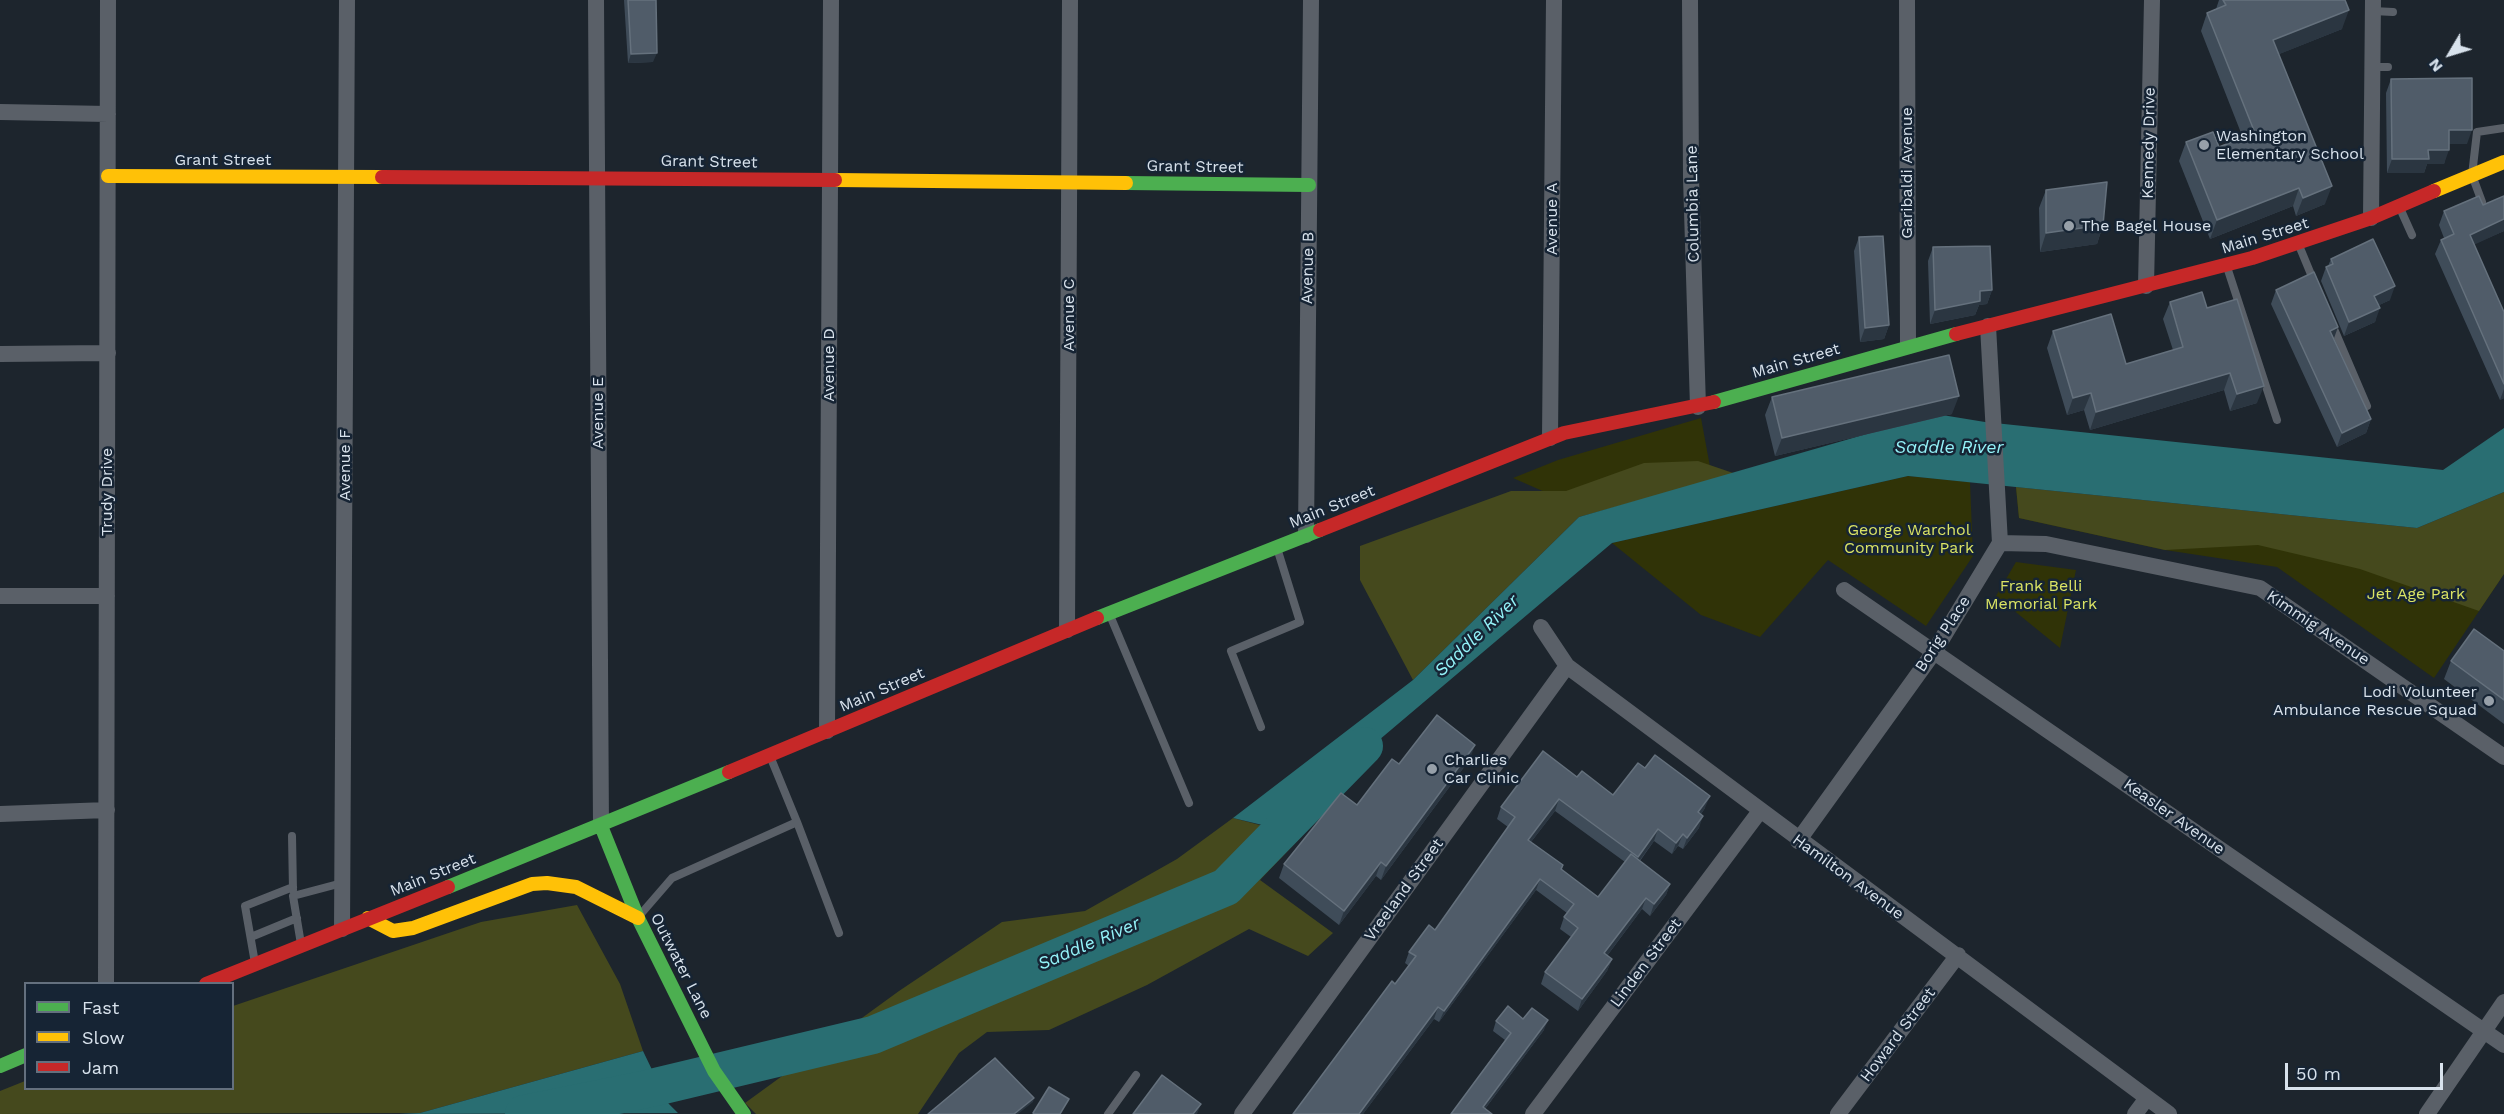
<!DOCTYPE html>
<html>
<head>
<meta charset="utf-8">
<style>
	body { margin:0 }
	#map { position:relative; width:2504px; height:1114px; overflow:hidden; background:#1d252d; font-family:"Work Sans",sans-serif }
	canvas { display:block }
	.legend { position:absolute; left:24px; top:982px; width:210px; height:108px; box-sizing:border-box; background:#162434; border:2px solid #64707e; margin:0; padding:8px 10px; list-style:none; font-size:18px; color:#d8e2ec }
	.legend li { display:flex; align-items:center; gap:12px; height:30px }
	.legend b { width:30px; border:2px solid #64707e }
	.north { position:absolute; left:2420px; top:24px; width:60px; height:60px; -webkit-text-stroke:4px #162434; paint-order:stroke; rotate:232deg; font-size:16px; font-weight:700; line-height:24px; text-align:center; color:#d8e2ec }
	.north::after { content:''; display:block; margin:auto; width:21px; height:27px; background:#d8e2ec; clip-path:polygon(50% 0,100% 100%,50% 72%,0 100%) }
	.scale { position:absolute; left:2285px; top:1063px; width:158px; height:27px; box-sizing:border-box; border:3px solid #d8e2ec; border-top:0; padding-left:8px; font-size:18px; line-height:21px; white-space:nowrap; color:#d8e2ec; -webkit-text-stroke:4px #162434; paint-order:stroke }
</style>
</head>
<body>
<div id="map">
<canvas width="2504" height="1114"></canvas>
<ul class="legend">
<li><b style="height:8px;background:#4caf50"></b>Fast</li>
<li><b style="height:8px;background:#ffc107"></b>Slow</li>
<li><b style="height:8px;background:#c62828"></b>Jam</li>
</ul>
<div class="north">N</div>
<div class="scale">50 m</div>
</div>
<script>
const c = document.querySelector('canvas').getContext('2d');
c.lineJoin = 'round';
function fill(path, color) {
  c.fillStyle = color;
  c.fill(path, 'evenodd');
}
function poly(rows) {
  const path = new Path2D();
  for (const r of rows) {
    path.moveTo(r[0], r[1]);
    for (let i = 2; i < r.length; i += 2) path.lineTo(r[i], r[i + 1]);
  }
  return path;
}
function strokePath(path, color, width, dash) {
  c.strokeStyle = color;
  c.lineWidth = width;
  c.lineCap = dash ? 'butt' : 'round';
  c.setLineDash(dash || []);
  c.stroke(path);
}
function write(font, color, halo, rows, align = 'center') {
  c.font = font + ' "Work Sans",sans-serif';
  c.lineWidth = 5;
  c.setLineDash([]);
  c.textBaseline = 'middle';
  c.strokeStyle = halo;
  c.fillStyle = color;
  for (const [text, x, y, turn = 0] of rows) {
    c.save();
    c.translate(x, y);
    c.rotate((+turn || 0) * Math.PI / 180);
    c.textAlign = isNaN(turn) ? turn : align;
    if (halo) c.strokeText(text, 0, 0);
    c.fillText(text, 0, 0);
    c.restore();
  }
}
fill(poly([
	[1701,418,1711,472,1563,500,1513,478,1558,460],
	[1908,476,1970,482,1973,556,1926,626,1828,560,1760,637,1701,615,1612,543],
	[2016,487,2504,574,2434,678,2277,567,2165,550,2019,518],
	[2016,562,2076,570,2060,648,1996,596]
]), '#303307');
fill(poly([
	[1698,461,1736,474,1579,517,1413,680,1360,580,1360,546,1511,491,1566,491,1644,463],
	[2016,487,2417,528,2504,492,2504,574,2479,611,2360,569,2258,545,2165,550,2019,518],
	[1233,818,1302,836,1260,880,1333,933,1308,956,1249,929,1147,985,1049,1030,987,1032,959,1053,918,1114,756,1114,745,1103,899,991,1002,922,1085,911,1177,859],
	[577,905,620,984,643,1051,420,1113,0,1114,0,1091,25,1081,26,1088,232,1088,233,1006,481,922]
]), '#45491d');
fill(poly([
	[1936,414,1985,422,2443,470,2504,428,2504,492,2417,528,1908,476,1612,543,1275,828,1233,818,1413,680,1579,517],
	[643,1051,668,1103,678,1113,399,1114,420,1113]
]), '#296e72');
strokePath(poly([
	[524,1114,647,1089,873,1035,1226,887,1364,746]
]), '#296e72', 38);
strokePath(poly([
	[2373,11,2393,12],
	[2373,67,2388,67],
	[2482,202,2472,175,2477,132,2504,128],
	[2399,206,2412,235],
	[2298,243,2315,284],
	[2227,267,2277,420],
	[2332,324,2367,406],
	[1109,613,1189,803],
	[1261,727,1231,651,1300,622,1277,548],
	[797,822,839,933],
	[292,836,293,890],
	[640,915,672,878,797,822,770,756],
	[251,937,297,918],
	[301,944,293,896,342,883],
	[255,963,245,906,293,887],
	[1108,1114,1136,1075]
]), '#5a6068', 8);
strokePath(poly([
	[596,0,601,826],
	[1690,0,1691,178,1698,407],
	[1907,0,1908,346],
	[0,112,108,114],
	[2371,218,2373,0],
	[2146,286,2152,0],
	[0,354,108,353],
	[1550,438,1554,0],
	[1306,535,1311,0],
	[2000,543,2046,544,2260,588,2504,757],
	[1844,590,2504,1045],
	[0,596,107,596],
	[1541,627,1567,666,2169,1114],
	[1067,630,1070,0],
	[827,731,831,0],
	[0,814,107,810],
	[1798,841,1934,652,2000,543,1988,326],
	[342,929,347,0],
	[106,984,108,0],
	[1242,1114,1567,666],
	[1533,1114,1760,811],
	[1838,1114,1958,955],
	[2135,1114,2147,1098],
	[2427,1114,2504,1002]
]), '#5a6068', 16);
strokePath(poly([
	[1126,183,1309,185],
	[1714,402,1956,334],
	[1097,618,1320,530],
	[601,826,638,918,714,1071,744,1114],
	[448,887,729,772],
	[0,1066,26,1055]
]), '#4caf50', 14);
strokePath(poly([
	[108,176,382,177],
	[835,180,1126,183],
	[2434,191,2504,162],
	[368,918,393,931,413,928,532,884,547,883,576,887,638,918]
]), '#ffc107', 14);
strokePath(poly([
	[382,177,835,180],
	[1956,334,2252,258,2371,218,2434,191],
	[1320,530,1564,433,1714,402],
	[729,772,1097,618],
	[206,984,448,887]
]), '#c62828', 14);
fill(poly([
	[624,0,656,0,653,62,628,63],
	[2219,0,2345,0,2342,29,2279,54,2325,204,2296,216,2293,206,2210,239,2179,161,2186,142,2219,147,2243,138,2201,31,2207,13,2216,9],
	[2391,79,2467,144,2449,144,2444,164,2427,164,2424,173,2387,173,2386,93],
	[2046,190,2103,225,2097,244,2040,252,2039,208],
	[2504,196,2504,231,2474,244,2504,312,2504,398,2500,400,2435,254,2441,240,2444,238,2439,225,2444,211,2483,205],
	[1859,237,1889,325,1884,339,1860,342,1854,251],
	[1933,247,1992,290,1987,304,1979,305,1975,315,1930,324,1928,261],
	[2331,259,2390,300,2379,305,2375,322,2344,336,2321,281,2326,267,2328,266],
	[2276,290,2334,338,2371,419,2366,433,2337,447,2271,304],
	[2170,302,2207,308,2257,403,2230,411,2224,390,2090,430,2084,410,2067,415,2047,348,2053,331,2126,364,2173,350,2163,319],
	[1772,397,1952,414,1775,456,1765,415],
	[2504,651,2504,724,2444,679,2451,661],
	[1470,759,1381,880,1376,876,1339,925,1279,878,1284,864,1357,805,1399,764],
	[1645,768,1705,808,1701,814,1699,828,1683,849,1678,846,1672,854,1654,841,1640,861,1670,884,1666,895,1650,916,1642,909,1607,956,1612,959,1607,971,1578,1011,1541,984,1545,972,1571,937,1560,929,1564,917,1567,913,1536,890,1439,1022,1434,1019,1363,1114,1293,1114,1409,966,1405,963,1409,952,1435,930,1508,827,1497,819,1501,807,1577,777,1613,795],
	[1555,811,1625,862,1598,897,1562,870,1563,865,1531,842],
	[1523,1019,1544,1030,1485,1109,1451,1114,1505,1040,1493,1031,1496,1021]
]), '#3f4c59');
fill(poly([
	[2349,10,2342,29,2267,59,2273,40],
	[657,53,653,62,628,63,631,54],
	[2449,130,2472,130,2467,144,2443,144],
	[2428,150,2449,150,2444,164,2427,164,2424,173,2387,173,2392,159],
	[2332,186,2325,204,2296,216,2303,198],
	[2299,188,2293,206,2210,239,2217,220],
	[2504,219,2504,231,2465,249,2470,235],
	[2103,225,2097,244,2040,252,2046,233],
	[2395,286,2390,300,2369,310,2374,296],
	[1992,290,1987,304,1979,305,1975,315,1930,324,1935,310,1980,291],
	[2380,308,2375,322,2344,336,2349,322],
	[1889,325,1884,339,1860,342,1865,328],
	[2338,327,2333,341,2330,331],
	[2230,373,2224,390,2090,430,2096,412],
	[2264,386,2257,403,2230,411,2237,394],
	[2504,389,2504,398,2500,400],
	[2091,393,2084,410,2067,415,2073,398],
	[1959,396,1952,414,1775,456,1782,438],
	[2371,419,2366,433,2337,447,2342,433],
	[1475,745,1470,759,1381,880,1386,866],
	[1710,796,1705,808,1694,824,1698,812],
	[1559,799,1555,811,1524,851,1528,840],
	[1703,816,1699,828,1683,849,1687,838],
	[1658,829,1654,841,1634,868,1638,857],
	[1683,834,1678,846,1672,854,1676,843],
	[1381,862,1376,876,1339,925,1344,911],
	[1540,879,1536,890,1439,1022,1444,1011],
	[1670,884,1666,895,1650,916,1654,904],
	[1646,898,1642,909,1600,965,1604,953],
	[1612,959,1607,971,1578,1011,1582,999],
	[1438,1007,1434,1019,1363,1114,1359,1114],
	[1548,1020,1544,1030,1481,1114,1483,1107],
	[1034,1098,1033,1102,1018,1114,1014,1114],
	[1201,1104,1197,1114,1193,1114]
]), '#2b3641');
const building = poly([
	[628,0,656,0,657,53,631,54,628,0],
	[2223,0,2345,0,2349,10,2273,40,2332,186,2303,198,2299,188,2217,220,2186,142,2213,132,2219,147,2255,133,2207,13,2226,5,2223,0],
	[2472,78,2472,130,2449,130,2449,150,2428,150,2429,159,2392,159,2391,79,2472,78],
	[2107,182,2103,225,2046,233,2046,190,2107,182],
	[2479,196,2483,205,2504,196,2504,219,2470,235,2504,312,2504,384,2441,240,2454,234,2444,211,2479,196],
	[1883,236,1889,325,1865,328,1859,237,1883,236],
	[2373,239,2395,286,2374,296,2380,308,2349,322,2326,267,2333,264,2331,259,2373,239],
	[1990,246,1992,290,1980,291,1980,301,1935,310,1933,247,1990,246],
	[2314,272,2338,327,2330,331,2371,419,2342,433,2276,290,2314,272],
	[2202,292,2207,308,2237,299,2264,386,2237,394,2230,373,2096,412,2091,393,2073,398,2053,331,2111,314,2126,364,2183,347,2170,302,2202,292],
	[1949,355,1959,396,1782,438,1772,397,1949,355],
	[2474,629,2504,651,2504,700,2451,661,2474,629],
	[1437,715,1475,745,1386,866,1381,862,1344,911,1284,864,1341,793,1357,805,1392,759,1399,764,1437,715],
	[1543,751,1577,777,1582,771,1613,795,1638,763,1645,768,1655,755,1710,796,1698,812,1703,816,1687,838,1683,834,1676,843,1658,829,1638,857,1559,799,1528,840,1563,865,1561,869,1598,897,1631,854,1670,884,1654,904,1646,898,1604,953,1612,959,1582,999,1545,972,1578,928,1564,917,1574,904,1540,879,1444,1011,1438,1007,1359,1114,1293,1114,1392,981,1395,984,1416,956,1409,952,1429,925,1435,930,1515,817,1501,807,1543,751],
	[1508,1006,1523,1019,1532,1008,1548,1020,1483,1107,1492,1114,1451,1114,1511,1033,1496,1021,1508,1006],
	[995,1058,1034,1098,1014,1114,928,1114,995,1058],
	[1162,1075,1201,1104,1193,1114,1133,1114,1162,1075],
	[1049,1087,1069,1099,1060,1114,1034,1114,1033,1113,1049,1087]
]);
fill(building, '#505c69');
strokePath(building, '#65717d', 1.5);
for (const [x, y, r, color] of [
	[2204,145,6,"#97a0a9"],
	[2069,226,6,"#97a0a9"],
	[2489,701,6,"#97a0a9"],
	[1432,769,6,"#97a0a9"]
]) {
  const dot = new Path2D();
  dot.arc(x, y, r, 0, 2 * Math.PI);
  c.fillStyle = color;
  c.fill(dot);
  strokePath(dot, '#162434', 2);
}
write('16px', '#d8e2ec', '#162434', [
	["Washington",2216,136],
	["Elementary School",2216,154],
	["The Bagel House",2081,226],
	["Lodi Volunteer",2477,692,"right"],
	["Ambulance Rescue Squad",2477,710,"right"],
	["Charlies",1444,760],
	["Car Clinic",1444,778]
], 'left');
write('16px', '#d8e2ec', '#162434', [
	["Kennedy Drive",2149,143,-89],
	["Grant Street",223,160],
	["Grant Street",709,162,1],
	["Grant Street",1195,167,1],
	["Garibaldi Avenue",1907,173,-90],
	["Columbia Lane",1693,204,-91],
	["Avenue A",1552,219,-90],
	["Main Street",2265,236,-17],
	["Avenue B",1308,268,-89],
	["Avenue C",1069,315,-90],
	["Main Street",1796,361,-16],
	["Avenue D",829,365,-90],
	["Avenue E",598,413,-90],
	["Avenue F",345,465,-90],
	["Trudy Drive",107,492,-90],
	["Main Street",1332,507,-22],
	["Kimmig Avenue",2318,628,34],
	["Borig Place",1943,634,-57],
	["Main Street",882,690,-23],
	["Keasler Avenue",2174,817,35],
	["Main Street",433,875,-22],
	["Hamilton Avenue",1848,877,36],
	["Vreeland Street",1404,890,-54],
	["Linden Street",1646,963,-53],
	["Outwater Lane",681,966,63],
	["Howard Street",1898,1035,-53]
]);
write('16px', '#dbe464', '#162434', [
	["George Warchol",1909,530],
	["Community Park",1909,548],
	["Frank Belli",2041,586],
	["Memorial Park",2041,604],
	["Jet Age Park",2416,594]
]);
write('italic 18px', '#94f3f9', '#162434', [
	["Saddle River",1949,448],
	["Saddle River",1477,636,-44],
	["Saddle River",1089,944,-23]
]);
</script>
</body>
</html>
